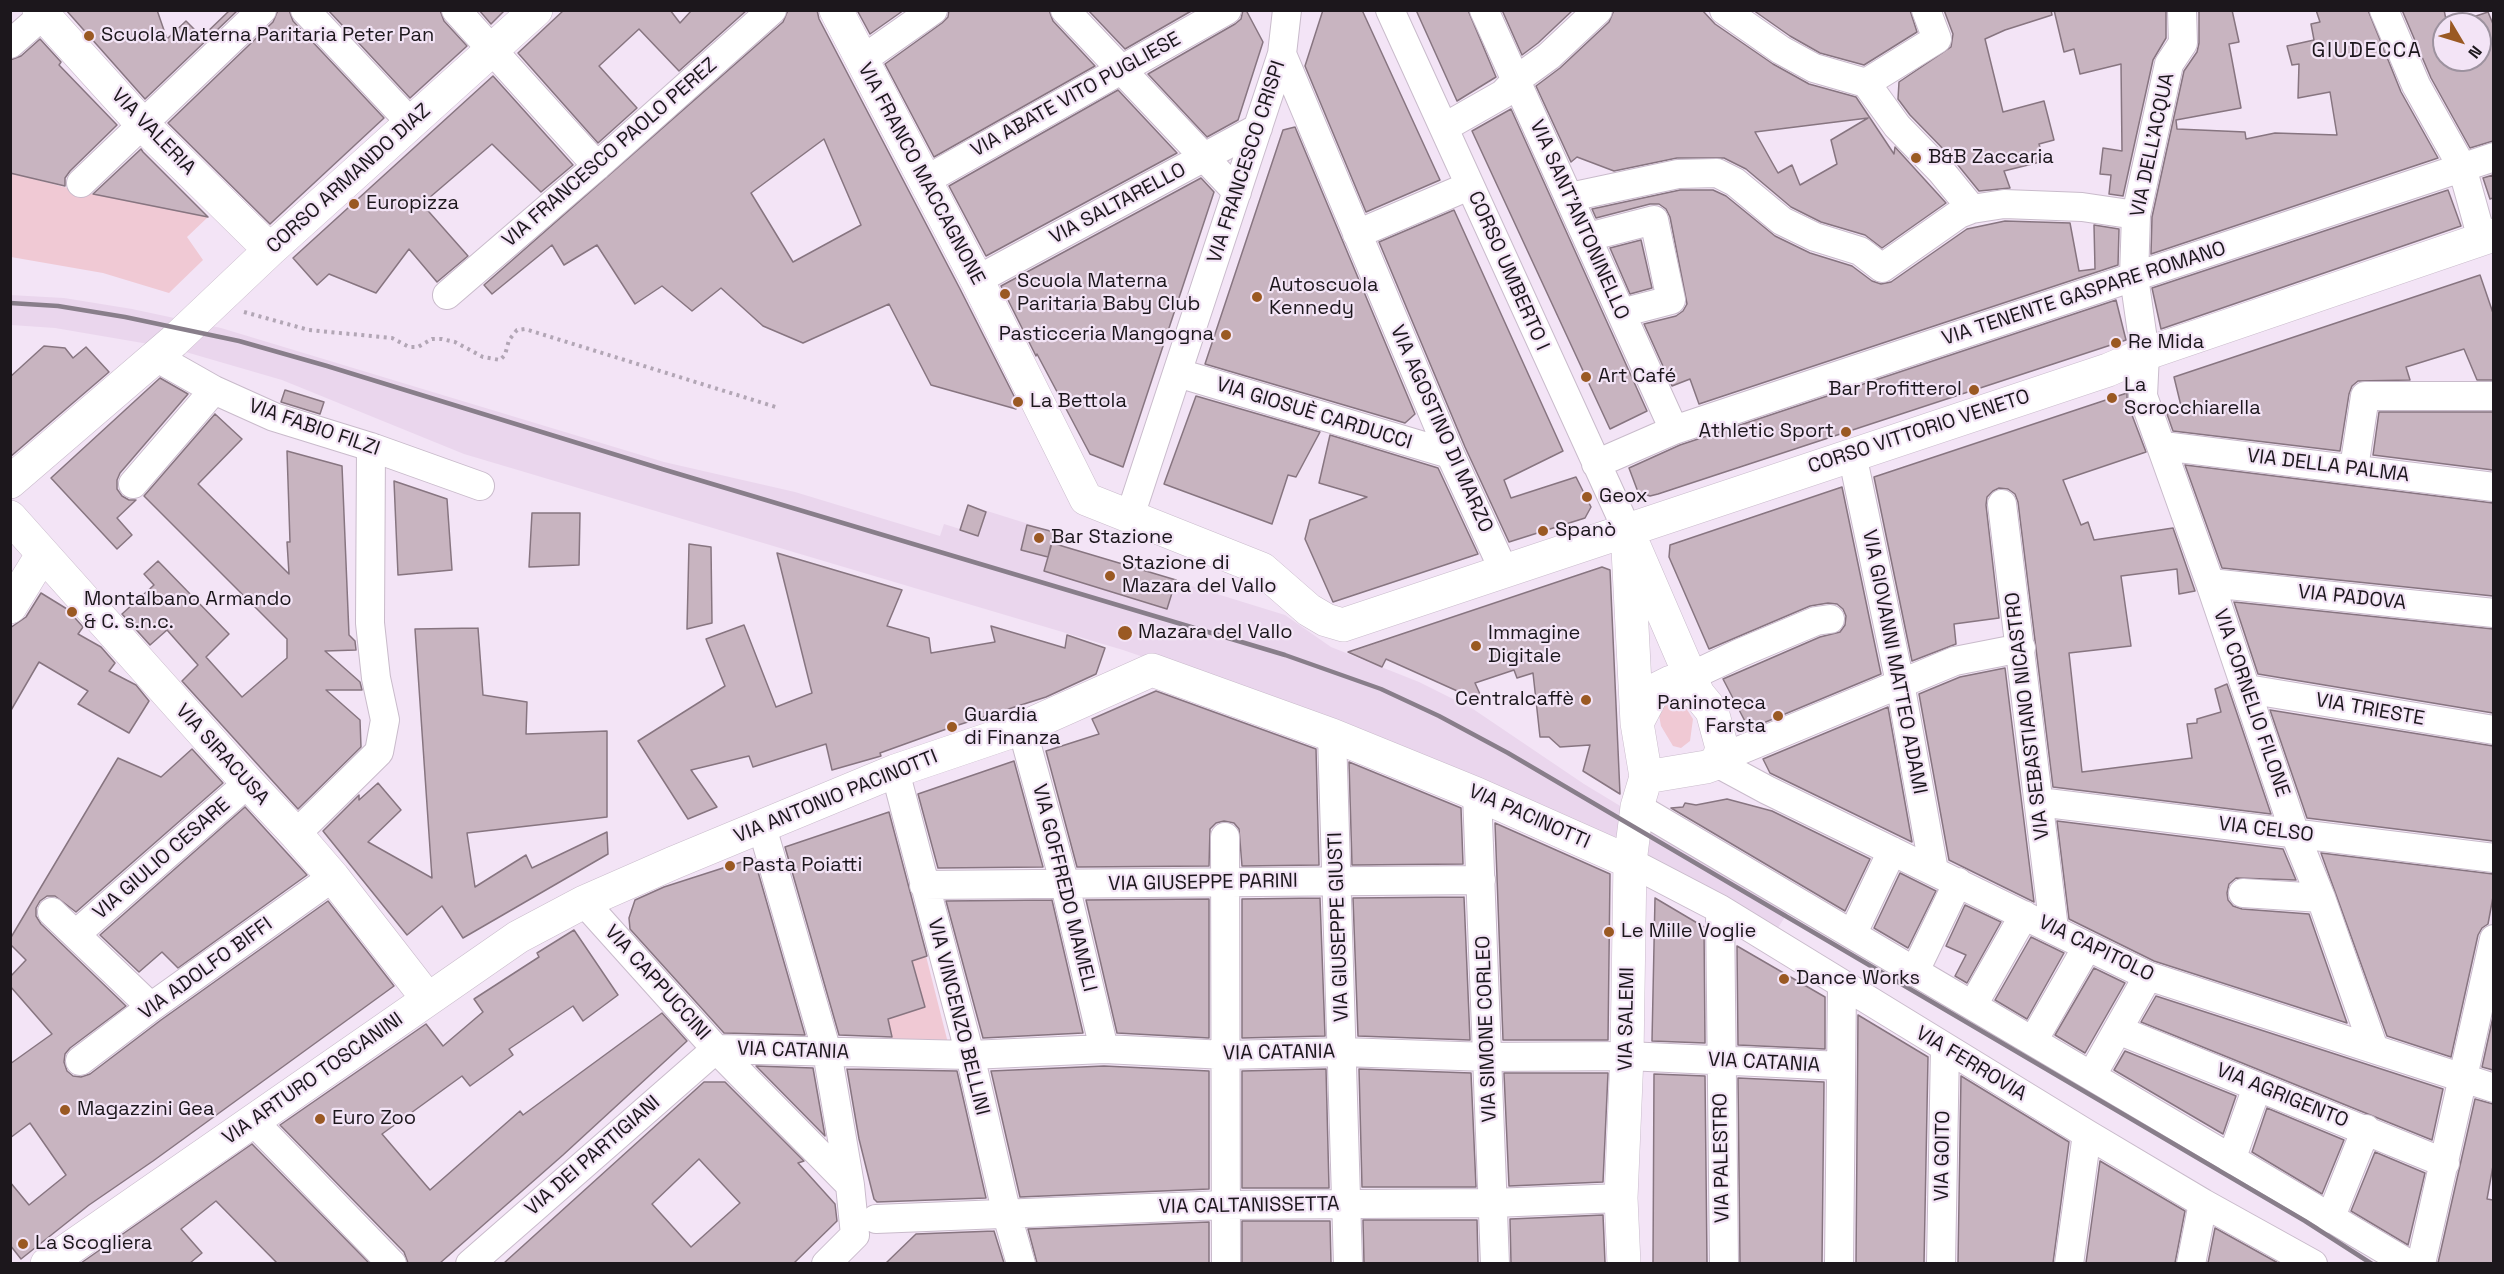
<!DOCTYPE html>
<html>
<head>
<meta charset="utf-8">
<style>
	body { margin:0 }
	#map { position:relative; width:2504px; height:1274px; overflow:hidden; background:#f3e4f6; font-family:"Space Grotesk",sans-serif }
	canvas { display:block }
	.frame { position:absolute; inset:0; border:12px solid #1c171c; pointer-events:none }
	.north { position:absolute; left:2432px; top:12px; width:60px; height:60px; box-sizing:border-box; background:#f3e4f6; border:2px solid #9d929f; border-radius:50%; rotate:128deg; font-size:16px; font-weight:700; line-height:24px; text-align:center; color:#1c171c }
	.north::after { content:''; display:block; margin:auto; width:21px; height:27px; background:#9a5923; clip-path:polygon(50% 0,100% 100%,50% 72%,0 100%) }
</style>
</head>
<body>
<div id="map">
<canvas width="2504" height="1274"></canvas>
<div class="frame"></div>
<div class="north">N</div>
</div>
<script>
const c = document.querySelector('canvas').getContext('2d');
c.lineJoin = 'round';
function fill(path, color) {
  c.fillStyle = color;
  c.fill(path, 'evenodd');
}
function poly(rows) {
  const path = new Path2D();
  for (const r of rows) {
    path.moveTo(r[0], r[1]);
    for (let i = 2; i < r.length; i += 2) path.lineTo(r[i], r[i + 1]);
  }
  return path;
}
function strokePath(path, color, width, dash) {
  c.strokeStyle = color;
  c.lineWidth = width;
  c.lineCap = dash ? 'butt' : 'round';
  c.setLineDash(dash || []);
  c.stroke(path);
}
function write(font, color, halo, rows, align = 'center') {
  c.font = font + ' "Space Grotesk",sans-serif';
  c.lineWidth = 4.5;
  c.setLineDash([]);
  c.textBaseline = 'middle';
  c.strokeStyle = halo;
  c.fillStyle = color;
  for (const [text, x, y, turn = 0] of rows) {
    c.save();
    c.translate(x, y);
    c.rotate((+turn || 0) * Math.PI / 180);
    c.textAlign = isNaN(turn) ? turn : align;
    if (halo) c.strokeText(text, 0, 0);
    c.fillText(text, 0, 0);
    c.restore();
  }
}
fill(poly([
	[10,295,64,298,132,309,221,328,664,462,795,492,940,536,944,524,960,529,968,505,1054,532,1052,543,1285,615,1331,647,1419,682,1473,709,1584,784,1790,909,1776,931,1260,697,1123,650,464,454,282,380,172,348,55,328,11,325]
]), '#ead6ed');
fill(poly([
	[11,173,87,193,208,217,187,237,203,260,169,293,103,273,11,257],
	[1673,697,1681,700,1693,719,1690,741,1681,748,1673,746,1661,726,1659,715,1661,706],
	[926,956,949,1047,893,1044,888,1019,925,1007,912,961]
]), '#f0c9d4');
const building = poly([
	[66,10,157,10,167,39,186,21,202,37,230,10,238,10,145,99,66,10],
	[278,10,289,10,293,21,384,118,270,224,168,123,273,22,278,10],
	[328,10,440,10,444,21,467,46,410,98,328,10],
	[479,10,505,10,491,24,479,10],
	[564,10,670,10,680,23,692,10,747,10,679,71,639,29,599,66,637,108,598,143,518,53,564,10],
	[788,10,817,10,819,19,960,289,1018,404,1016,409,931,385,889,304,803,343,763,326,721,288,692,311,662,286,635,304,597,245,564,265,552,245,492,294,484,285,783,22,788,10],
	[824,139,861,225,793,262,751,193,824,139],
	[857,10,904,10,870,34,857,10],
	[949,10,1049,10,1053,21,1095,66,934,157,885,64,942,23,948,17,949,10],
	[1088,10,1193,10,1125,49,1088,10],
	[1243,10,1246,10,1263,42,1238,120,1207,137,1148,74,1235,24,1241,19,1243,10],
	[1323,10,1362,10,1440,180,1366,212,1305,66,1323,10],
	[1416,10,1468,10,1496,77,1457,101,1416,10],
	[1502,10,1573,10,1538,43,1522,55,1502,10],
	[1614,10,1702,10,1715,24,1773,64,1809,84,1856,97,1894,154,1895,147,1946,203,1882,248,1865,235,1821,222,1791,207,1746,169,1724,158,1677,158,1614,171,1577,157,1571,162,1536,86,1560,68,1609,22,1614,10],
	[1868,118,1831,140,1837,164,1800,185,1792,165,1778,173,1755,132,1868,118],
	[1753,10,1910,10,1917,32,1864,65,1820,53,1790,36,1753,10],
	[1944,10,2051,10,2052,15,2005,30,1985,39,2003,112,2044,101,2054,140,2039,144,2044,161,2004,171,2010,188,1979,191,1953,159,1910,115,1898,99,1899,82,1951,47,1953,34,1944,10],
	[2054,10,2166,10,2166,38,2153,60,2123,196,2109,194,2111,175,2100,174,2103,148,2122,151,2121,64,2080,74,2074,49,2064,52,2054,10],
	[2199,10,2232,10,2239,42,2229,44,2241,108,2176,120,2177,129,2245,132,2246,139,2275,133,2337,135,2330,92,2298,98,2299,64,2292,65,2287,46,2314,40,2311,24,2320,22,2316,10,2368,10,2401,92,2438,158,2151,254,2152,217,2184,71,2197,52,2199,43,2199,10],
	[2402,10,2444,10,2447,24,2444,24,2444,60,2480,60,2480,24,2452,24,2488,12,2493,24,2493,141,2470,148,2431,78,2402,10],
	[40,39,61,62,59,65,117,125,70,171,65,178,65,186,10,173,10,60,21,56,40,39],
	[493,76,573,165,541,192,492,144,422,204,468,256,437,282,409,249,376,293,329,274,317,285,293,258,493,76],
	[1118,90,1177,153,986,256,949,186,1118,90],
	[1511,109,1647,411,1610,429,1472,131,1511,109],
	[1295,127,1415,414,1405,423,1205,364,1283,130,1295,127],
	[141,149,143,152,208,217,93,194,141,149],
	[2493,175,2493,198,2490,199,2483,178,2493,175],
	[1201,178,1214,192,1123,467,1090,454,1037,354,1036,356,1001,286,1201,178],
	[1680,190,1713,190,1726,196,1775,236,1810,253,1852,266,1872,281,1881,284,1891,282,1967,229,2005,221,2070,223,2079,271,2095,269,2094,225,2119,229,2118,265,1699,404,1690,379,1672,386,1644,324,1676,316,1683,311,1687,304,1670,217,1666,209,1659,204,1650,204,1596,218,1592,209,1680,190],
	[2448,190,2461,226,2161,329,2152,288,2448,190],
	[1454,210,1563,451,1504,480,1511,498,1576,477,1591,507,1585,518,1509,542,1465,447,1379,242,1454,210],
	[1641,240,1652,288,1630,294,1610,248,1641,240],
	[2480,275,2493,313,2493,380,2477,380,2464,349,2406,367,2410,380,2358,381,2352,386,2349,394,2340,451,2173,431,2167,414,2182,410,2174,377,2480,275],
	[2116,300,2126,340,1658,494,1650,496,1638,492,1629,468,1680,445,2116,300],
	[44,346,65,348,73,358,86,347,109,372,10,457,10,377,44,346],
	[160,378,188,394,120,473,117,480,117,489,122,496,129,500,136,500,117,518,132,535,117,549,51,478,160,378],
	[285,390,324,402,320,414,281,402,285,390],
	[2127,393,2127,402,2146,452,2063,480,2081,525,2088,522,2094,540,2173,528,2195,591,2179,594,2177,569,2121,576,2131,646,2069,653,2082,772,2192,758,2187,724,2197,723,2197,719,2221,712,2215,689,2227,684,2271,814,2053,787,2018,502,2015,494,2008,489,1999,488,1993,491,1987,497,1986,505,1999,618,1954,624,1956,644,1912,661,1874,477,2127,393],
	[1196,396,1320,432,1296,477,1288,475,1272,524,1164,484,1196,396],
	[2379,412,2493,412,2493,470,2373,455,2379,412],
	[215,414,242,439,198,484,289,574,287,542,290,542,287,451,342,466,349,635,355,641,356,650,325,651,360,682,362,690,326,690,360,720,361,747,298,809,182,681,198,665,167,630,150,645,122,614,154,585,144,574,158,561,229,634,206,657,242,697,287,658,287,639,144,496,215,414],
	[1330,435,1438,468,1478,554,1333,602,1305,539,1310,520,1367,497,1319,483,1330,435],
	[2185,465,2493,503,2493,596,2222,568,2185,465],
	[394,481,447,499,452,570,398,575,394,481],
	[1842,487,1881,674,1749,729,1723,679,1820,637,1840,632,1845,625,1846,616,1843,609,1837,604,1828,603,1810,606,1709,649,1669,557,1670,545,1842,487],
	[968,505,986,512,978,536,960,530,968,505],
	[532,513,580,513,579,565,529,567,532,513],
	[1027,525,1054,532,1048,557,1021,550,1027,525],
	[1052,543,1176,580,1167,609,1044,571,1052,543],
	[689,544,711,547,712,623,687,629,689,544],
	[777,553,902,590,887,626,929,638,931,653,995,642,991,626,1065,648,1067,635,1105,648,1096,674,1046,697,952,727,880,753,881,756,832,770,826,744,753,767,749,756,691,770,717,807,688,819,638,741,725,686,706,639,744,625,776,707,812,693,777,553],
	[1602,567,1610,570,1620,794,1583,771,1590,745,1560,747,1549,737,1540,737,1533,673,1517,678,1514,670,1475,683,1484,703,1386,659,1382,667,1348,652,1602,567],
	[41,593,67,609,83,627,78,634,101,647,115,663,109,671,136,685,149,701,129,733,78,704,88,691,39,662,10,712,10,628,26,617,41,593],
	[2234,602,2493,629,2493,713,2258,674,2234,602],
	[478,628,483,695,527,702,526,734,607,731,607,817,467,833,475,887,526,855,532,868,607,832,608,854,463,938,442,906,407,935,323,831,359,795,359,800,378,783,401,810,368,842,432,878,415,629,478,628],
	[2005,668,2034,902,1949,860,1919,694,1960,677,2005,668],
	[1156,691,1316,749,1319,865,1242,866,1239,829,1234,823,1224,821,1216,823,1210,829,1209,866,1077,867,1046,751,1099,734,1092,719,1156,691],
	[1888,707,1912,842,1770,773,1763,759,1888,707],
	[2270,710,2493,746,2493,841,2307,818,2270,710],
	[192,749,223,783,76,912,55,896,47,896,40,901,36,908,36,916,41,924,126,1006,70,1048,65,1054,64,1062,67,1071,73,1076,81,1077,90,1074,161,1020,328,901,394,986,153,1161,89,1205,21,1259,10,1245,10,1182,29,1205,66,1175,30,1123,10,1138,10,1064,52,1034,10,986,10,977,26,960,10,944,10,939,118,758,161,777,192,749],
	[1014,761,1043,867,938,868,918,794,1014,761],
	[1349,762,1461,808,1463,864,1352,865,1349,762],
	[1727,799,1772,811,1870,859,1845,911,1671,808,1683,807,1685,803,1696,805,1727,799],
	[245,807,307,875,178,968,162,952,139,972,100,935,245,807],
	[889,812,927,956,912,961,925,1007,888,1019,892,1037,839,1035,785,847,889,812],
	[2057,821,2283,849,2296,880,2236,878,2229,884,2227,893,2228,900,2233,906,2242,909,2309,914,2347,1023,2154,961,2069,919,2057,821],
	[1495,823,1610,874,1608,1040,1503,1040,1495,823],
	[2321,853,2493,874,2493,897,2488,924,2482,928,2478,935,2451,1057,2387,1036,2321,853],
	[754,858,805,1035,724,1033,630,929,629,918,635,900,664,887,754,858],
	[1900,873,1936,891,1908,948,1874,928,1900,873],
	[1464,897,1470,1040,1358,1036,1353,898,1464,897],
	[1320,898,1325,1036,1242,1038,1242,899,1320,898],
	[1655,898,1704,927,1705,1043,1652,1041,1655,898],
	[1209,899,1209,1038,1117,1033,1086,900,1209,899],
	[1052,900,1083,1033,983,1038,946,901,1052,900],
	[1965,905,2001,922,1967,983,1955,976,1966,955,1946,946,1965,905],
	[574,930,618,995,583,1021,573,1006,509,1049,513,1055,470,1086,462,1076,382,1134,430,1190,520,1111,523,1115,662,1013,687,1041,563,1155,440,1263,408,1263,404,1252,280,1125,426,1024,443,1046,483,1012,474,999,539,957,537,953,574,930],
	[2031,937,2064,953,2027,1019,1995,1000,2031,937],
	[1737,946,1825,997,1825,1049,1738,1045,1737,946],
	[2094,968,2125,983,2085,1053,2055,1035,2094,968],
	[2156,996,2443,1089,2432,1140,2141,1022,2156,996],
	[1858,1015,1928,1057,1924,1263,1856,1263,1858,1015],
	[2493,1017,2493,1070,2482,1067,2493,1017],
	[2125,1051,2236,1096,2223,1134,2114,1070,2125,1051],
	[756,1066,813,1068,825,1136,756,1066],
	[1104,1066,1209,1071,1209,1189,1020,1197,991,1071,1104,1066],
	[847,1069,957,1071,986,1198,877,1202,874,1199,859,1139,847,1069],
	[1326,1069,1329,1188,1242,1188,1242,1071,1326,1069],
	[1359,1069,1471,1073,1476,1187,1362,1187,1359,1069],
	[1504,1073,1608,1073,1603,1182,1509,1186,1504,1073],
	[1654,1074,1705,1076,1707,1263,1653,1263,1654,1074],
	[1961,1076,2069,1142,2053,1263,1958,1263,1961,1076],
	[1738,1078,1824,1082,1822,1263,1740,1263,1738,1078],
	[704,1082,725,1082,804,1161,798,1163,835,1204,837,1221,794,1263,504,1263,704,1082],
	[699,1159,740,1203,691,1247,652,1204,699,1159],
	[2475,1099,2493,1104,2493,1166,2487,1199,2493,1200,2493,1263,2438,1263,2475,1099],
	[2267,1108,2344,1140,2322,1194,2252,1152,2267,1108],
	[252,1144,369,1263,277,1263,216,1201,181,1229,202,1253,190,1263,81,1263,252,1144],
	[2375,1152,2425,1173,2408,1245,2351,1211,2375,1152],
	[2100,1161,2185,1211,2175,1263,2086,1263,2100,1161],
	[1603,1215,1605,1263,1511,1263,1510,1219,1603,1215],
	[1363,1220,1477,1220,1478,1263,1364,1263,1363,1220],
	[1242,1221,1330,1221,1331,1263,1242,1263,1242,1221],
	[1209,1222,1209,1263,1037,1263,1028,1229,1209,1222],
	[2215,1228,2278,1263,2208,1263,2215,1228],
	[994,1231,1004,1263,886,1263,916,1234,994,1231]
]);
fill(building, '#c8b4c0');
strokePath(building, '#877580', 1.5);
const street = poly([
	[305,10,411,123],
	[456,10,597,166],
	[1065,10,1237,192],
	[1390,10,1627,530],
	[1484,10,1674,430],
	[1724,10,1781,50,1814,68,1866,83],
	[2182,10,2183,43,2169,64,2136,215,2134,277,2145,354,2143,396,2210,583,2295,834,2321,898,2374,1049],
	[2384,10,2416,85,2462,167,2482,239],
	[10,44,43,15],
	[1282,54,1450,454,1504,571],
	[862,60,933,10],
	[1866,83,1897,126,1941,171,1972,209],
	[1866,83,1937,39,1926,10],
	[1445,127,1503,94,1516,80,1549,56,1598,10],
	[926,180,1227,10],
	[81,183,262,10],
	[1570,197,1678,174,1717,173,1735,182,1782,221,1815,237,1860,251,1882,268,1959,214,1972,209,2004,204,2031,205,2082,207,2136,215],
	[1357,234,1469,186],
	[1588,237,1654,220,1671,300,1621,313],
	[977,280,1258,128],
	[447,295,597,166,772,10],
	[154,356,214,390,274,417,371,447,480,486],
	[1178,373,1450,454],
	[2163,446,2494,487],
	[1852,454,1900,683,1934,871],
	[1596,464,1674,430,2494,157],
	[2354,468,2365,396,2494,396],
	[133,484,214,390],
	[2002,504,2054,929],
	[1130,516,1282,54,1287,10],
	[2210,583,2494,613],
	[1691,676,1740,653,1816,621,1830,619],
	[2247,689,2494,730],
	[1022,728,1065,885,1104,1049],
	[1332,735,1348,1264],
	[1722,748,1736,752,1955,661,2021,648],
	[1717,763,1767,790,2148,976,2494,1088],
	[895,771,970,1055,1007,1215,1021,1264],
	[1477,794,1495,1264],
	[2039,802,2494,858],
	[1637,807,2409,1264],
	[762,827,827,1052,850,1185],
	[296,834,379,752,385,720,376,678,370,623,371,447],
	[1225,837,1226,1264],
	[1630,862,1720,909,2087,1134,2203,1203,2313,1264],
	[924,885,1481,880],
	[2243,893,2321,898],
	[584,902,716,1049,850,1185,855,1235,826,1264],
	[1720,909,1724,1264],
	[52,912,151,1007],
	[1853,933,1892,851],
	[76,934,248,783],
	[1915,971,1958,882],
	[1973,1005,2024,915],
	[2118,1030,2445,1163],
	[2033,1041,2087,947],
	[80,1061,151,1007,333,877],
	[2092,1075,2148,976],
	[253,1121,392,1264],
	[2231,1160,2257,1087],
	[876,1219,1224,1205,1492,1203,1621,1198],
	[2330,1219,2366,1129],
	[470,1264,716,1049,970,1055,1104,1049,1226,1055,1343,1052,1488,1057,1627,1056,1841,1066],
	[1839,1264,1842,985],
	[1941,1264,1945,1048],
	[2069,1264,2087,1134],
	[2191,1264,2203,1203],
	[2421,1264,2494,939]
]);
const secondary = poly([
	[39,10,143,125,270,250],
	[836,10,977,280,1086,499,1262,569,1309,610,1326,620,1343,625,2108,370,2145,354,2494,235],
	[10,482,174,341,270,250,536,10],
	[10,517,248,783,296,834,333,877,427,998],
	[1635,548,1698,694,1712,711,1722,748,1717,763,1706,767,1646,777],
	[10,607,42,555],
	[1637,723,1651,696,1659,688,1671,682,1683,683,1698,694],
	[47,1264,518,937,584,902,673,863,895,771,1022,728,1152,670,1332,735,1477,794,1630,862],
	[1624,1264,1621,1198,1627,1056,1630,862,1637,807,1646,777,1637,723,1627,530]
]);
strokePath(street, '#c9bbcb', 30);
strokePath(secondary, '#c9bbcb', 34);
strokePath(poly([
	[244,312,309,330,392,338,409,347,418,347,432,339,442,339,455,342,483,357,500,360,505,355,509,340,517,330,525,329,779,408]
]), '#b2a6b5', 4, [3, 4.5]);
strokePath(street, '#fff', 28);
strokePath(secondary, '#fff', 33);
strokePath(poly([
	[10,303,58,306,125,317,239,341,327,366,662,469,1285,655,1381,689,1439,716,1508,753,2305,1221,2372,1264]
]), '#887e8a', 4.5);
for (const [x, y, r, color] of [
	[89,36,6,"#9a5923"],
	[1916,158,6,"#9a5923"],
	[354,204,6,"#9a5923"],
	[1005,294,6,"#9a5923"],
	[1257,297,6,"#9a5923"],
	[1226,335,6,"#9a5923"],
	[2116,343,6,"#9a5923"],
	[1586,377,6,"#9a5923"],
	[1974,390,6,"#9a5923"],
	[2112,398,6,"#9a5923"],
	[1018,402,6,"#9a5923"],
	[1846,432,6,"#9a5923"],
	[1587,497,6,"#9a5923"],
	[1543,531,6,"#9a5923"],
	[1039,538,6,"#9a5923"],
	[1110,576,6,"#9a5923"],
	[72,612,6,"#9a5923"],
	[1125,633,8,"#9a5923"],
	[1476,646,6,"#9a5923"],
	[1586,700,6,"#9a5923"],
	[1778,716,6,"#9a5923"],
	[952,727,6,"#9a5923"],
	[730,866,6,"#9a5923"],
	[1609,932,6,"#9a5923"],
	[1784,979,6,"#9a5923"],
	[65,1110,6,"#9a5923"],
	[320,1119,6,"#9a5923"],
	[23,1244,6,"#9a5923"]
]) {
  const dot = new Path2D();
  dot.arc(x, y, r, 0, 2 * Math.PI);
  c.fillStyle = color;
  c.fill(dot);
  strokePath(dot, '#f3e4f6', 2);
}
write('20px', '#1c171c', '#f3e4f6', [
	["Scuola Materna Paritaria Peter Pan",101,36],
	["B&B Zaccaria",1928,158],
	["Europizza",366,204],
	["Scuola Materna",1017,282],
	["Paritaria Baby Club",1017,305],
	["Autoscuola",1269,286],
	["Kennedy",1269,309],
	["Pasticceria Mangogna",1214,335,"right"],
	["Re Mida",2128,343],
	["Art Café",1598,377],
	["La",2124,386],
	["Scrocchiarella",2124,409],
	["Bar Profitterol",1962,390,"right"],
	["La Bettola",1030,402],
	["Athletic Sport",1834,432,"right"],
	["Geox",1599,497],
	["Spanò",1555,531],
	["Bar Stazione",1051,538],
	["Stazione di",1122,564],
	["Mazara del Vallo",1122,587],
	["Montalbano Armando",84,600],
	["& C. s.n.c.",84,623],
	["Mazara del Vallo",1138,633],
	["Immagine",1488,634],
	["Digitale",1488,657],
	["Centralcaffè",1574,700,"right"],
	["Paninoteca",1766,704,"right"],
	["Farsta",1766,727,"right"],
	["Guardia",964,716],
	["di Finanza",964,739],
	["Pasta Poiatti",742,866],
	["Le Mille Voglie",1621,932],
	["Dance Works",1796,979],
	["Magazzini Gea",77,1110],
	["Euro Zoo",332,1119],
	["La Scogliera",35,1244]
], 'left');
write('20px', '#1c171c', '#f3e4f6', [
	["VIA ABATE VITO PUGLIESE",1076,95,-29],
	["VIA VALERIA",153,132,46],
	["VIA DELL'ACQUA",2153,145,-78],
	["VIA FRANCESCO PAOLO PEREZ",610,153,-41],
	["VIA FRANCESCO CRISPI",1247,162,-72],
	["VIA FRANCO MACCAGNONE",921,174,62],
	["CORSO ARMANDO DIAZ",349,179,-42],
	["VIA SALTARELLO",1118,204,-28],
	["VIA SANT'ANTONINELLO",1579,220,66],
	["CORSO UMBERTO I",1508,271,66],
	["VIA TENENTE GASPARE ROMANO",2084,294,-18],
	["VIA GIOSUÈ CARDUCCI",1314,414,17],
	["VIA FABIO FILZI",314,428,19],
	["VIA AGOSTINO DI MARZO",1441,429,66],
	["CORSO VITTORIO VENETO",1919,432,-18],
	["VIA DELLA PALMA",2328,466,7],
	["VIA PADOVA",2352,598,6],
	["VIA GIOVANNI MATTEO ADAMI",1894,662,79],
	["VIA CORNELIO FILONE",2251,703,71],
	["VIA TRIESTE",2370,710,10],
	["VIA SEBASTIANO NICASTRO",2028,716,-97],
	["VIA SIRACUSA",222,755,48],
	["VIA ANTONIO PACINOTTI",836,797,-22],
	["VIA PACINOTTI",1529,817,24],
	["VIA CELSO",2266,830,7],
	["VIA GIULIO CESARE",162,859,-41],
	["VIA GIUSEPPE PARINI",1203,883,-1],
	["VIA GOFFREDO MAMELI",1064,888,76],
	["VIA GIUSEPPE GIUSTI",1339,927,-92],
	["VIA CAPITOLO",2096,949,26],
	["VIA ADOLFO BIFFI",206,969,-36],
	["VIA CAPPUCCINI",657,983,48],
	["VIA VINCENZO BELLINI",958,1017,76],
	["VIA SALEMI",1627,1019,-89],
	["VIA SIMONE CORLEO",1487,1029,-92],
	["VIA CATANIA",793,1051,2],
	["VIA CATANIA",1279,1053,-1],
	["VIA CATANIA",1764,1063,3],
	["VIA FERROVIA",1971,1064,31],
	["VIA ARTURO TOSCANINI",313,1079,-35],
	["VIA AGRIGENTO",2282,1096,22],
	["VIA DEI PARTIGIANI",593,1156,-41],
	["VIA GOITO",1943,1156,-89],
	["VIA PALESTRO",1722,1158,-91],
	["VIA CALTANISSETTA",1249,1206,-1]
]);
c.letterSpacing = '1.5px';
write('21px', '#1c171c', '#f3e4f6', [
	["GIUDECCA",2367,51]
]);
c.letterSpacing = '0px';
</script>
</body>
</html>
